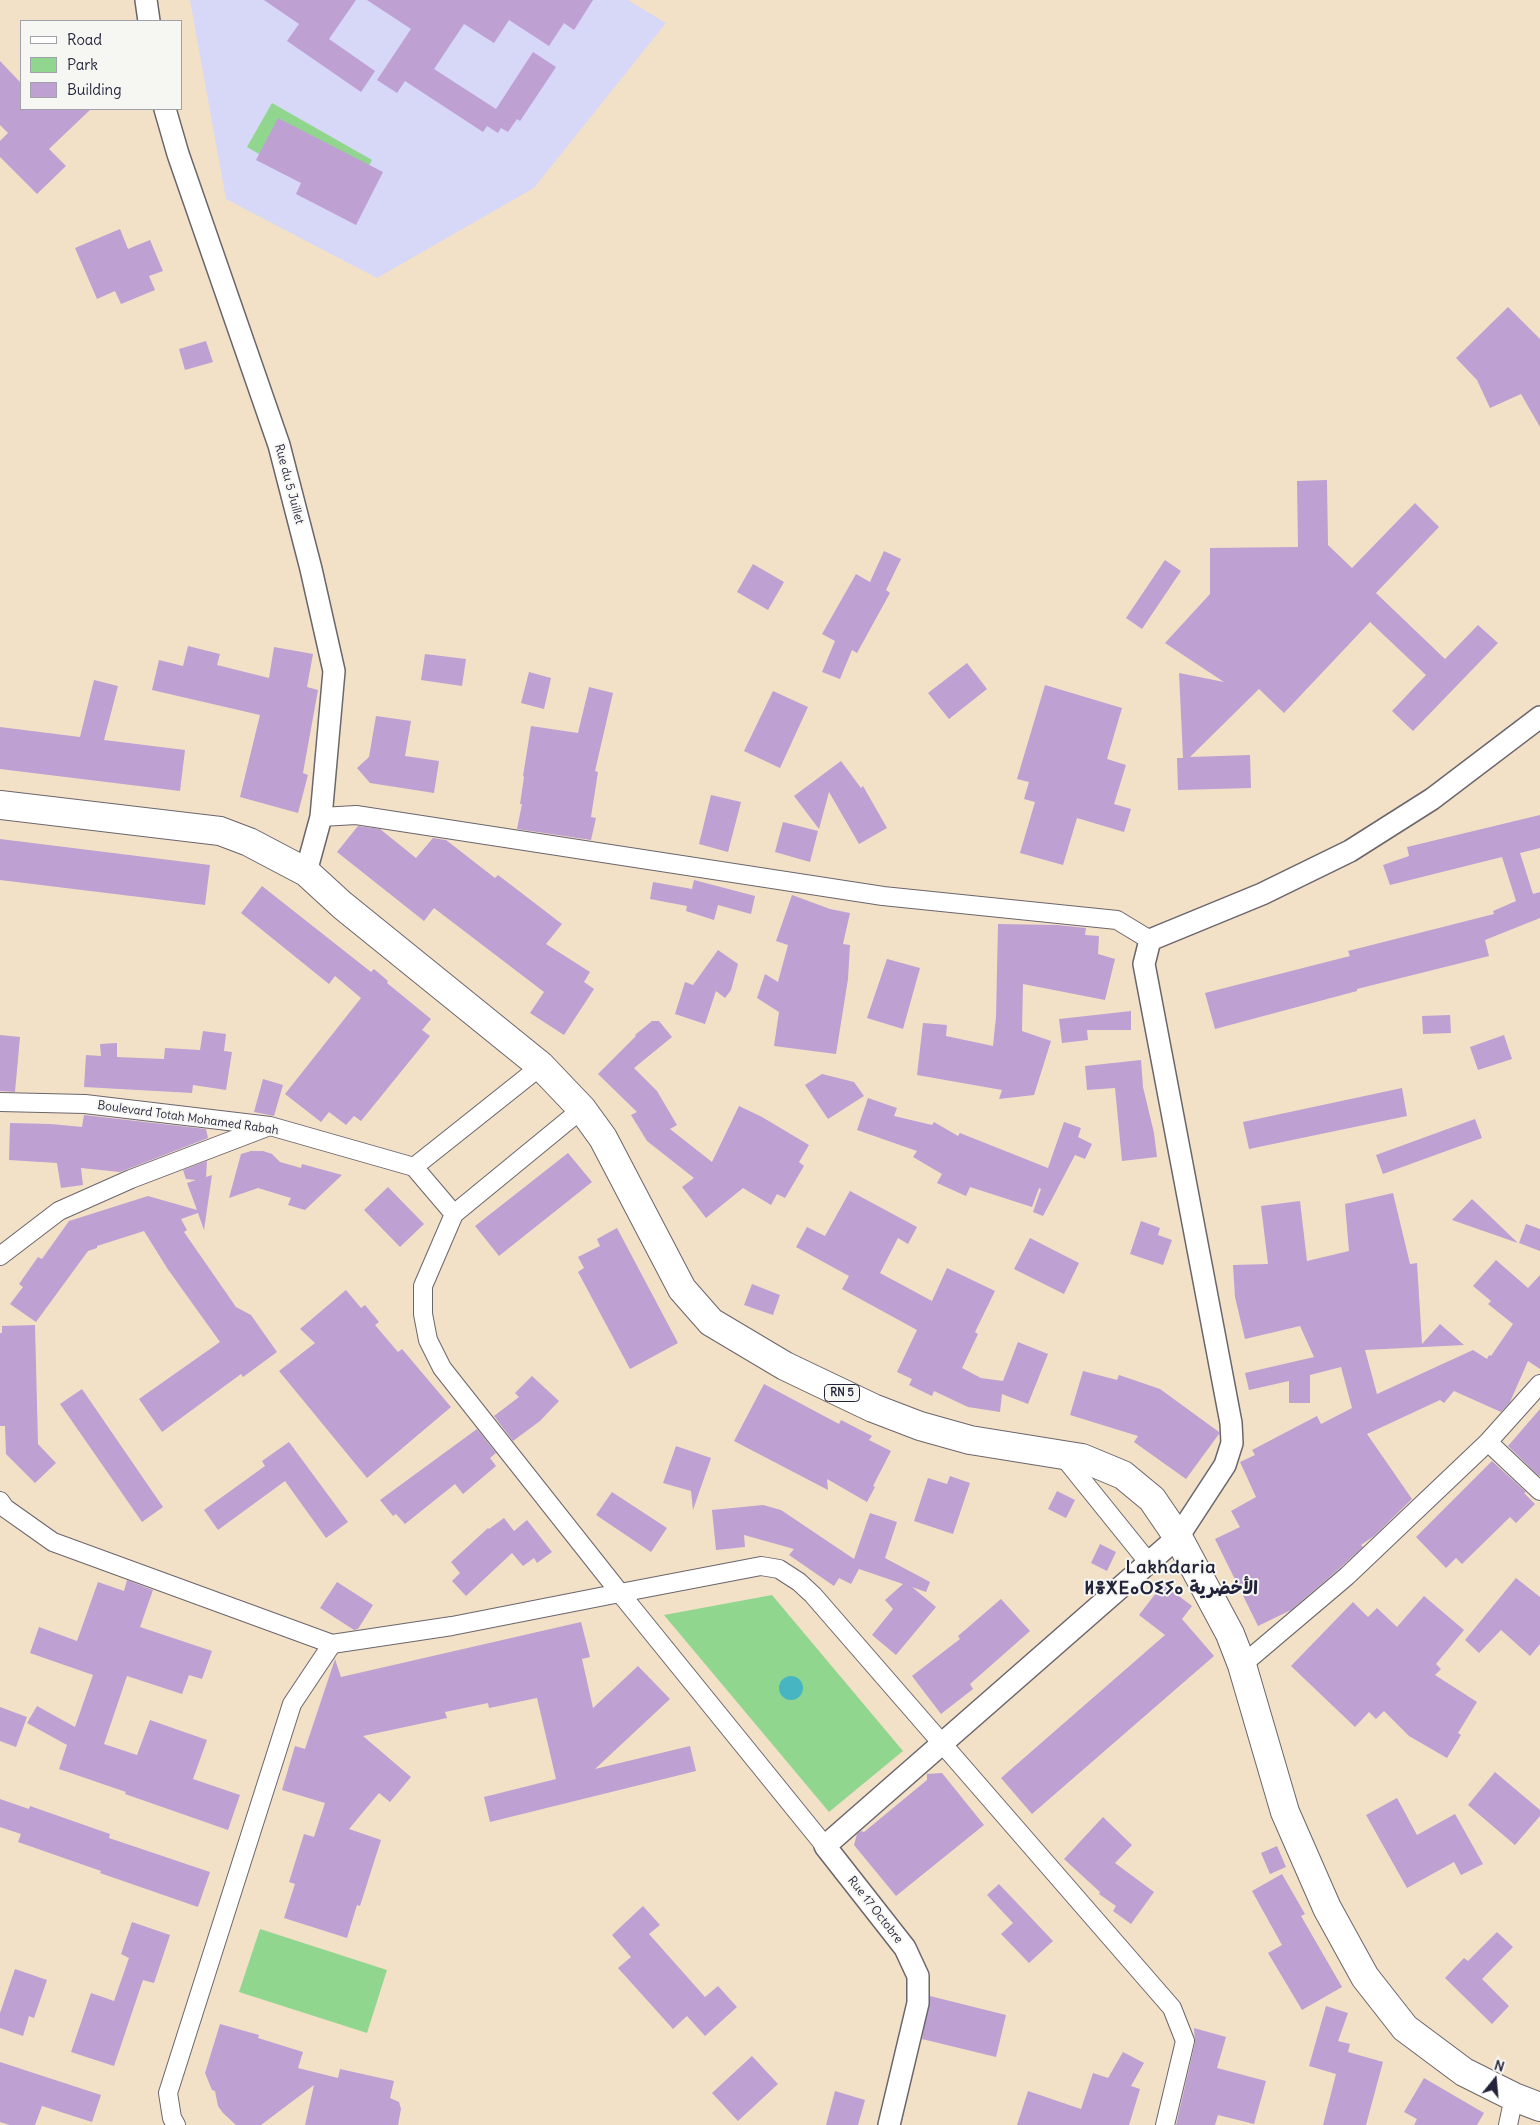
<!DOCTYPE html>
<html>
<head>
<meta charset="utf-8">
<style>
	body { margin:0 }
	#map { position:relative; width:1540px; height:2125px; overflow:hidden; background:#f2e1c7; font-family:Delius,sans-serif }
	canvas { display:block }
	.legend { position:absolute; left:20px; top:20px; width:162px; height:90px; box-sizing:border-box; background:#f6f6f2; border:1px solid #a1a1a9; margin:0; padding:6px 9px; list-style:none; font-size:15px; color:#22223b }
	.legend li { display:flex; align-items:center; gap:10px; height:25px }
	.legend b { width:25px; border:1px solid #a1a1a9 }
	.north { position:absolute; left:1470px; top:2055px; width:50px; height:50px; -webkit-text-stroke:4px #f6f6f2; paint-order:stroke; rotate:17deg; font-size:14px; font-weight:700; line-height:20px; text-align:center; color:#22223b }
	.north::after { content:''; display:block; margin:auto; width:18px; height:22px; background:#22223b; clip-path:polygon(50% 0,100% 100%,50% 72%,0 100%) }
</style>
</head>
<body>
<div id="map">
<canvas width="1540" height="2125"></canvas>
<ul class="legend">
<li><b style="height:6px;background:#fff"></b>Road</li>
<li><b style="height:14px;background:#91d68f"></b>Park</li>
<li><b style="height:14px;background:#bea0d3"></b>Building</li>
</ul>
<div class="north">N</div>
</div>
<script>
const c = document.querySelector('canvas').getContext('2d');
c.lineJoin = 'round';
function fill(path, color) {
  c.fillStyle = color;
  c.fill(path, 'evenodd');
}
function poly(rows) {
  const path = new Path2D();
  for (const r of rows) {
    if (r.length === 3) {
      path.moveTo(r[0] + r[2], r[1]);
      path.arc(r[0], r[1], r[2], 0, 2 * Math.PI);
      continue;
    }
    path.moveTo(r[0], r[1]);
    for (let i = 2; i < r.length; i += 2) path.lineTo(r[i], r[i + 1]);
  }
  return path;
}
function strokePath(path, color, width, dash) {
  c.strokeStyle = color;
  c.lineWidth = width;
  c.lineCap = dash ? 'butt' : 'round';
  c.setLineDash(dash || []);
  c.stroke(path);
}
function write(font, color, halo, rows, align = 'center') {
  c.font = font + ' Delius,"Playpen Sans Arabic","Noto Sans Tifinagh",sans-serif';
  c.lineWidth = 4;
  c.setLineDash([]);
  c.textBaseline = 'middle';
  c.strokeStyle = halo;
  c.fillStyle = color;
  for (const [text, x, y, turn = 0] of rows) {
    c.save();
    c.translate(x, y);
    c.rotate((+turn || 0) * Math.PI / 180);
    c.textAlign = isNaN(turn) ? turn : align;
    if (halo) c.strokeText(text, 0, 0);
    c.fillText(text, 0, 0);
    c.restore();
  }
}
fill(poly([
	[190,0,628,0,666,23,534,188,377,278,226,199]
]), '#d7d7f8');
fill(poly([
	[272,103,372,160,347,205,247,147],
	[772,1595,903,1751,829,1812,664,1615],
	[260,1929,387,1970,367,2033,239,1992]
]), '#91d68f');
fill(poly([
	[791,1688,12]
]), '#48b6c2');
fill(poly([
	[264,0,356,0,329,39,375,71,361,92,287,41,299,24],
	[367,0,593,0,574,30,564,23,549,46,509,20,494,43,464,24,434,69,496,109,533,52,556,67,520,121,517,119,508,132,501,128,498,133,487,126,483,132,405,81,397,93,377,80,411,29],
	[0,61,21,83,21,109,91,109,49,149,66,166,37,194,0,157,0,141,8,133,0,125],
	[278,118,383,172,356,225,296,194,301,183,256,160],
	[120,229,128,249,150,240,163,271,149,276,155,290,121,304,115,291,97,299,75,248],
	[1508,307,1540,339,1540,427,1521,394,1490,408,1477,380,1456,358],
	[206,341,213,362,185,370,179,349],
	[1327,480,1328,545,1352,568,1415,503,1439,527,1376,593,1445,659,1478,625,1498,643,1413,731,1392,711,1426,675,1370,622,1284,713,1259,689,1190,757,1250,755,1251,788,1178,790,1177,758,1183,758,1179,673,1224,682,1165,643,1210,594,1210,548,1298,547,1297,481],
	[884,551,901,559,886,590,890,593,857,653,852,650,840,679,822,672,835,641,822,634,856,574,870,582],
	[1165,560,1181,571,1142,629,1126,618],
	[753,564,784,582,768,610,737,592],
	[188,646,220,654,217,665,269,678,274,647,313,654,307,687,318,690,303,773,308,775,298,813,240,797,260,715,152,690,159,660,183,666],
	[425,654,466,659,462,686,421,680],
	[967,663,987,689,949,719,928,693],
	[529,672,551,678,544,709,521,703],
	[94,680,118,686,104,740,185,750,180,791,0,769,0,727,80,737],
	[1045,685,1122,708,1107,759,1126,765,1114,804,1131,809,1124,832,1077,818,1063,865,1020,853,1035,802,1024,799,1029,782,1017,779],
	[589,687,613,693,595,771,598,772,591,817,596,818,591,840,517,829,522,804,520,804,524,777,523,776,531,726,578,733],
	[773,691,808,707,780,768,744,751],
	[376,716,411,721,405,756,439,761,434,793,370,783,357,768,369,757],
	[841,761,861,788,863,786,887,828,859,844,829,792,819,829,794,796],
	[711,795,741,802,728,852,699,844],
	[1540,815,1540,848,1520,853,1533,894,1540,892,1540,918,1485,940,1489,956,1357,989,1357,991,1215,1029,1205,993,1350,956,1348,951,1494,914,1493,911,1516,901,1502,857,1390,885,1383,865,1409,856,1407,847],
	[783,822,818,831,810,862,775,852],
	[358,826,380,829,416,858,433,838,446,840,495,878,498,875,562,924,546,944,590,972,584,982,594,989,564,1035,530,1013,544,992,434,908,424,921,337,852],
	[0,839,210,865,205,905,0,880],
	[694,880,755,896,751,914,718,905,714,920,686,911,687,906,650,899,653,882,692,889],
	[262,886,371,972,374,969,388,981,387,983,431,1019,422,1030,430,1036,361,1121,354,1116,346,1125,329,1112,321,1122,285,1094,361,998,335,976,329,984,241,913],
	[792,895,830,909,850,913,843,944,850,945,848,979,836,1054,774,1046,779,1012,757,998,765,974,778,982,788,945,776,941],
	[998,924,1057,925,1086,928,1085,935,1099,936,1098,954,1115,959,1105,1000,1023,984,1022,1031,1051,1041,1034,1095,999,1099,1002,1090,917,1075,923,1023,947,1025,946,1036,993,1046,996,1017],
	[718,950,738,964,731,990,725,998,716,991,705,1024,675,1014,685,982,693,985],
	[887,959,920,968,903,1029,867,1018],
	[1131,1011,1131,1030,1087,1030,1088,1040,1062,1043,1059,1019],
	[1450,1015,1451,1033,1423,1034,1422,1016],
	[652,1021,659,1021,672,1037,634,1068,657,1091,677,1125,670,1129,712,1162,739,1106,762,1117,809,1145,799,1162,804,1166,785,1198,777,1194,771,1205,743,1188,706,1218,682,1187,694,1178,647,1141,631,1115,637,1112,598,1074,636,1036,635,1035],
	[203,1031,226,1034,224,1051,232,1052,226,1090,193,1085,192,1093,84,1087,86,1055,101,1056,100,1044,117,1043,117,1057,164,1059,165,1048,200,1050],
	[0,1035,20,1037,15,1092,0,1091],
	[1504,1035,1512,1059,1478,1070,1470,1047],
	[1141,1060,1143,1087,1154,1133,1157,1157,1122,1161,1115,1088,1087,1090,1085,1066],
	[822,1074,854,1082,864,1096,828,1119,805,1085],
	[263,1079,283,1085,274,1116,254,1112],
	[1402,1088,1407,1116,1249,1149,1243,1122],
	[868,1098,897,1108,894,1116,932,1125,934,1122,958,1136,960,1133,1048,1168,1064,1122,1081,1128,1078,1137,1092,1144,1085,1159,1075,1155,1043,1216,1033,1212,1041,1189,1039,1188,1032,1207,970,1187,966,1196,937,1183,942,1174,913,1157,917,1151,857,1130],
	[84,1115,206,1129,208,1138,120,1172,81,1168,83,1185,61,1188,57,1163,9,1160,10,1123,51,1124,82,1127],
	[1475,1119,1482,1138,1383,1174,1376,1155],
	[251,1151,263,1151,272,1154,280,1162,301,1168,302,1164,342,1175,305,1210,288,1205,291,1198,258,1188,229,1198,241,1154],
	[568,1153,592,1182,499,1256,475,1226],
	[207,1161,206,1177,212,1175,204,1230,198,1213,181,1219,187,1230,184,1232,236,1307,251,1315,277,1352,243,1377,241,1374,162,1432,139,1399,220,1342,167,1268,144,1231,97,1246,97,1248,88,1251,36,1322,10,1304,23,1287,19,1284,38,1257,42,1259,69,1221,148,1196,197,1210,187,1183,196,1180,186,1179,183,1170],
	[388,1187,424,1224,400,1247,364,1210],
	[850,1191,917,1227,908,1244,898,1238,880,1273,932,1301,947,1268,995,1291,975,1332,978,1334,962,1368,981,1378,1003,1381,1018,1342,1048,1354,1028,1404,1002,1394,1000,1412,968,1407,934,1391,932,1396,909,1385,912,1379,897,1372,917,1330,842,1289,849,1276,796,1247,807,1227,825,1236],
	[1393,1193,1410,1264,1417,1263,1422,1344,1440,1324,1464,1345,1365,1350,1377,1394,1473,1350,1487,1359,1489,1355,1491,1356,1513,1324,1488,1304,1491,1301,1473,1286,1496,1260,1528,1288,1540,1275,1540,1369,1528,1361,1510,1402,1501,1412,1454,1391,1444,1403,1440,1400,1367,1434,1412,1499,1374,1536,1361,1545,1363,1547,1340,1568,1291,1610,1258,1626,1215,1539,1240,1527,1231,1511,1256,1497,1240,1462,1255,1455,1252,1450,1317,1416,1321,1424,1352,1408,1341,1367,1310,1375,1310,1403,1289,1403,1289,1381,1249,1390,1245,1373,1314,1357,1300,1326,1245,1339,1235,1297,1233,1265,1268,1264,1261,1206,1300,1201,1307,1261,1349,1251,1345,1204],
	[1472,1199,1518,1243,1452,1220],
	[1141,1221,1160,1228,1158,1235,1172,1240,1163,1265,1130,1254],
	[1526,1224,1540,1229,1540,1251,1519,1243],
	[617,1228,678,1343,630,1369,578,1272,584,1268,578,1257,600,1246,597,1239],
	[1030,1238,1079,1263,1064,1294,1014,1269],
	[752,1284,780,1295,773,1315,744,1305],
	[346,1290,361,1308,365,1305,379,1322,375,1325,398,1352,402,1349,451,1407,367,1478,279,1371,315,1343,300,1329],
	[35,1325,38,1444,56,1463,35,1483,6,1454,5,1426,0,1426,0,1333,2,1333,2,1326],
	[1083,1371,1117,1380,1119,1375,1160,1389,1219,1432,1219,1434,1186,1479,1134,1442,1138,1436,1070,1415],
	[532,1376,559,1401,540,1421,513,1441,494,1416,519,1397,515,1393],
	[764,1384,839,1424,841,1420,872,1436,869,1440,891,1451,873,1486,875,1487,867,1502,827,1479,828,1490,734,1441],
	[82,1389,163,1507,142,1522,60,1404],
	[1540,1409,1540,1475,1539,1476,1508,1446],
	[477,1429,496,1453,490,1458,496,1466,463,1494,455,1484,405,1524,396,1514,393,1516,380,1500],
	[289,1442,348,1522,326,1538,285,1481,218,1530,204,1510,265,1466,262,1461],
	[676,1446,711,1458,693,1510,691,1491,663,1483],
	[1492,1461,1526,1492,1524,1493,1535,1504,1516,1523,1510,1517,1462,1564,1456,1558,1446,1568,1416,1537],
	[950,1476,970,1483,953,1534,914,1521,928,1478,947,1484],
	[1057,1491,1075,1500,1066,1518,1048,1509],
	[612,1492,667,1528,651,1552,596,1515],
	[763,1505,781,1510,854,1559,870,1513,897,1522,885,1558,930,1582,926,1592,912,1587,936,1607,896,1655,872,1635,893,1609,885,1600,903,1584,859,1569,851,1584,839,1578,834,1586,789,1555,794,1549,744,1535,745,1547,716,1550,712,1510],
	[504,1518,514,1531,527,1520,552,1552,537,1563,534,1558,523,1566,512,1553,466,1596,452,1581,460,1573,451,1562,488,1528,489,1529],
	[1100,1544,1116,1552,1107,1571,1091,1563],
	[1516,1578,1540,1597,1540,1644,1530,1656,1501,1630,1479,1653,1465,1640],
	[127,1580,153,1590,140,1627,212,1651,202,1679,189,1675,182,1694,127,1676,104,1744,137,1755,150,1720,207,1740,193,1779,240,1795,228,1830,125,1794,126,1792,59,1769,67,1745,27,1723,37,1706,75,1727,93,1675,30,1653,39,1627,77,1641,98,1582,124,1591],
	[337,1582,373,1605,358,1629,354,1630,320,1608],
	[1163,1584,1192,1606,1182,1619,1214,1656,1032,1814,1001,1778,1165,1635,1139,1615],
	[1424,1596,1464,1630,1436,1664,1441,1669,1435,1675,1477,1702,1458,1733,1461,1735,1447,1758,1409,1736,1384,1711,1376,1719,1369,1712,1355,1727,1291,1666,1353,1602,1368,1617,1377,1608,1397,1627],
	[1001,1599,1030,1631,970,1684,973,1689,941,1714,912,1676,960,1639,958,1636],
	[581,1622,590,1657,582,1659,593,1708,638,1666,670,1699,595,1769,690,1746,696,1771,490,1822,484,1797,556,1779,537,1698,489,1708,488,1703,445,1712,447,1718,363,1736,411,1777,390,1802,379,1793,349,1829,381,1840,360,1906,357,1905,347,1938,284,1918,295,1884,289,1882,304,1834,314,1837,325,1803,282,1790,295,1746,305,1749,335,1659,341,1677],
	[0,1707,27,1717,16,1747,0,1741],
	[1495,1772,1540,1810,1540,1816,1515,1845,1468,1805],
	[942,1773,984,1825,896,1896,854,1845,857,1834,861,1831,864,1832,927,1780,927,1774],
	[1397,1798,1417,1835,1455,1814,1483,1864,1461,1875,1454,1862,1407,1888,1366,1815],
	[0,1799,29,1809,30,1806,110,1834,109,1838,210,1872,198,1907,100,1873,101,1871,18,1842,21,1834,0,1827],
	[1103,1817,1132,1845,1115,1863,1154,1892,1131,1924,1113,1911,1116,1906,1099,1894,1100,1892,1064,1859],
	[1277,1846,1286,1867,1270,1874,1261,1853],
	[1282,1874,1305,1914,1301,1916,1342,1987,1302,2010,1268,1953,1282,1945,1252,1891],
	[999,1884,1053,1941,1029,1963,1001,1934,1013,1923,987,1895],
	[643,1906,660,1925,649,1934,705,1997,718,1986,737,2007,705,2036,687,2016,673,2029,618,1968,631,1957,612,1935],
	[132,1922,170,1935,154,1983,143,1980,114,2066,71,2052,91,1993,114,2001,129,1958,121,1954],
	[1497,1932,1513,1947,1482,1979,1509,2006,1492,2024,1445,1978,1464,1958,1468,1961],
	[15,1969,47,1980,34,2018,29,2016,23,2036,0,2028,0,2013],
	[930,1996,1006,2015,996,2057,922,2039],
	[1326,2006,1348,2013,1338,2041,1350,2044,1348,2052,1383,2062,1366,2125,1323,2125,1336,2074,1309,2066],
	[220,2024,259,2035,258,2038,303,2052,298,2068,338,2078,340,2069,394,2081,390,2098,399,2102,401,2109,398,2125,305,2125,314,2085,261,2125,236,2125,223,2113,218,2106,215,2091,212,2090,205,2073],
	[1194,2028,1226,2037,1217,2068,1266,2081,1254,2124,1218,2115,1215,2125,1176,2125,1195,2043],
	[1123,2052,1144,2063,1131,2086,1140,2089,1129,2125,1017,2125,1028,2091,1081,2109,1093,2073,1108,2078],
	[752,2056,778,2084,738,2121,712,2093],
	[0,2062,101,2095,92,2122,42,2106,35,2125,10,2125,0,2122],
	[1424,2078,1484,2113,1477,2125,1414,2125,1417,2119,1404,2112],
	[835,2091,865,2100,858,2125,826,2125]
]), '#bea0d3');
const minor = poly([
	[321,817,356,815,883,896,1117,920,1150,940],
	[0,1102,85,1104,270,1126,414,1167,454,1214],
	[414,1167,541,1066],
	[0,1256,59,1211,131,1179,267,1127],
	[1488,1442,1540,1491],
	[1062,1455,1149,1563],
	[0,1501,5,1508,53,1542,332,1644],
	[1242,1665,1347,1576,1488,1442,1540,1384],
	[825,1846,620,1593,761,1566,779,1569,799,1582,813,1595,1172,2008,1185,2041,1165,2125],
	[176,2125,172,2118,168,2093,292,1704,332,1644,452,1626,620,1593,442,1368,428,1340,423,1314,423,1286,454,1214,582,1109],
	[1508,2125,1514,2097]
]);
const tertiary = poly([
	[146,0,149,21],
	[165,109,178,154,279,445,311,569,334,671,321,817,306,872],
	[889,2125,918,2003,918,1976,905,1948,825,1846,1178,1537,1225,1465,1232,1443,1231,1423,1144,964,1150,940,1262,894,1350,851,1432,799,1540,717]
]);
const primary = poly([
	[0,805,220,831,249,842,306,872,342,905,541,1066,582,1109,603,1138,682,1289,711,1322,785,1366,873,1408,920,1426,970,1440,1082,1458,1123,1475,1152,1499,1178,1537,1230,1634,1242,1665,1285,1812,1327,1908,1365,1977,1405,2028,1464,2072,1514,2097,1540,2107]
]);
strokePath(minor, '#6b656c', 20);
strokePath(tertiary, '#6b656c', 24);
strokePath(primary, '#6b656c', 30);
strokePath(minor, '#fff', 18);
strokePath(tertiary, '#fff', 21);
strokePath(primary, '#fff', 28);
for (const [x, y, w] of [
	[842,1393,35]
]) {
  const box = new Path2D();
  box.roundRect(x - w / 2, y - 8.5, w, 17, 4);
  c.fillStyle = '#f6f6f2';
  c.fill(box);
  strokePath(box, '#22223b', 1);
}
write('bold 11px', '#22223b', null, [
	["RN 5",842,1393]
]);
write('12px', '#22223b', '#f6f6f2', [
	["Rue du 5 Juillet",289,484,75],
	["Boulevard Totah Mohamed Rabah",188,1118,8],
	["Rue 17 Octobre",875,1910,52]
]);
c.letterSpacing = '1px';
write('bold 18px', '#22223b', '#f6f6f2', [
	["Lakhdaria",1171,1568],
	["ⵍⴻⵅⴹⴰⵔⵉⵢⴰ الأخضرية",1171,1589]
]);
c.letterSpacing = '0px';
</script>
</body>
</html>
